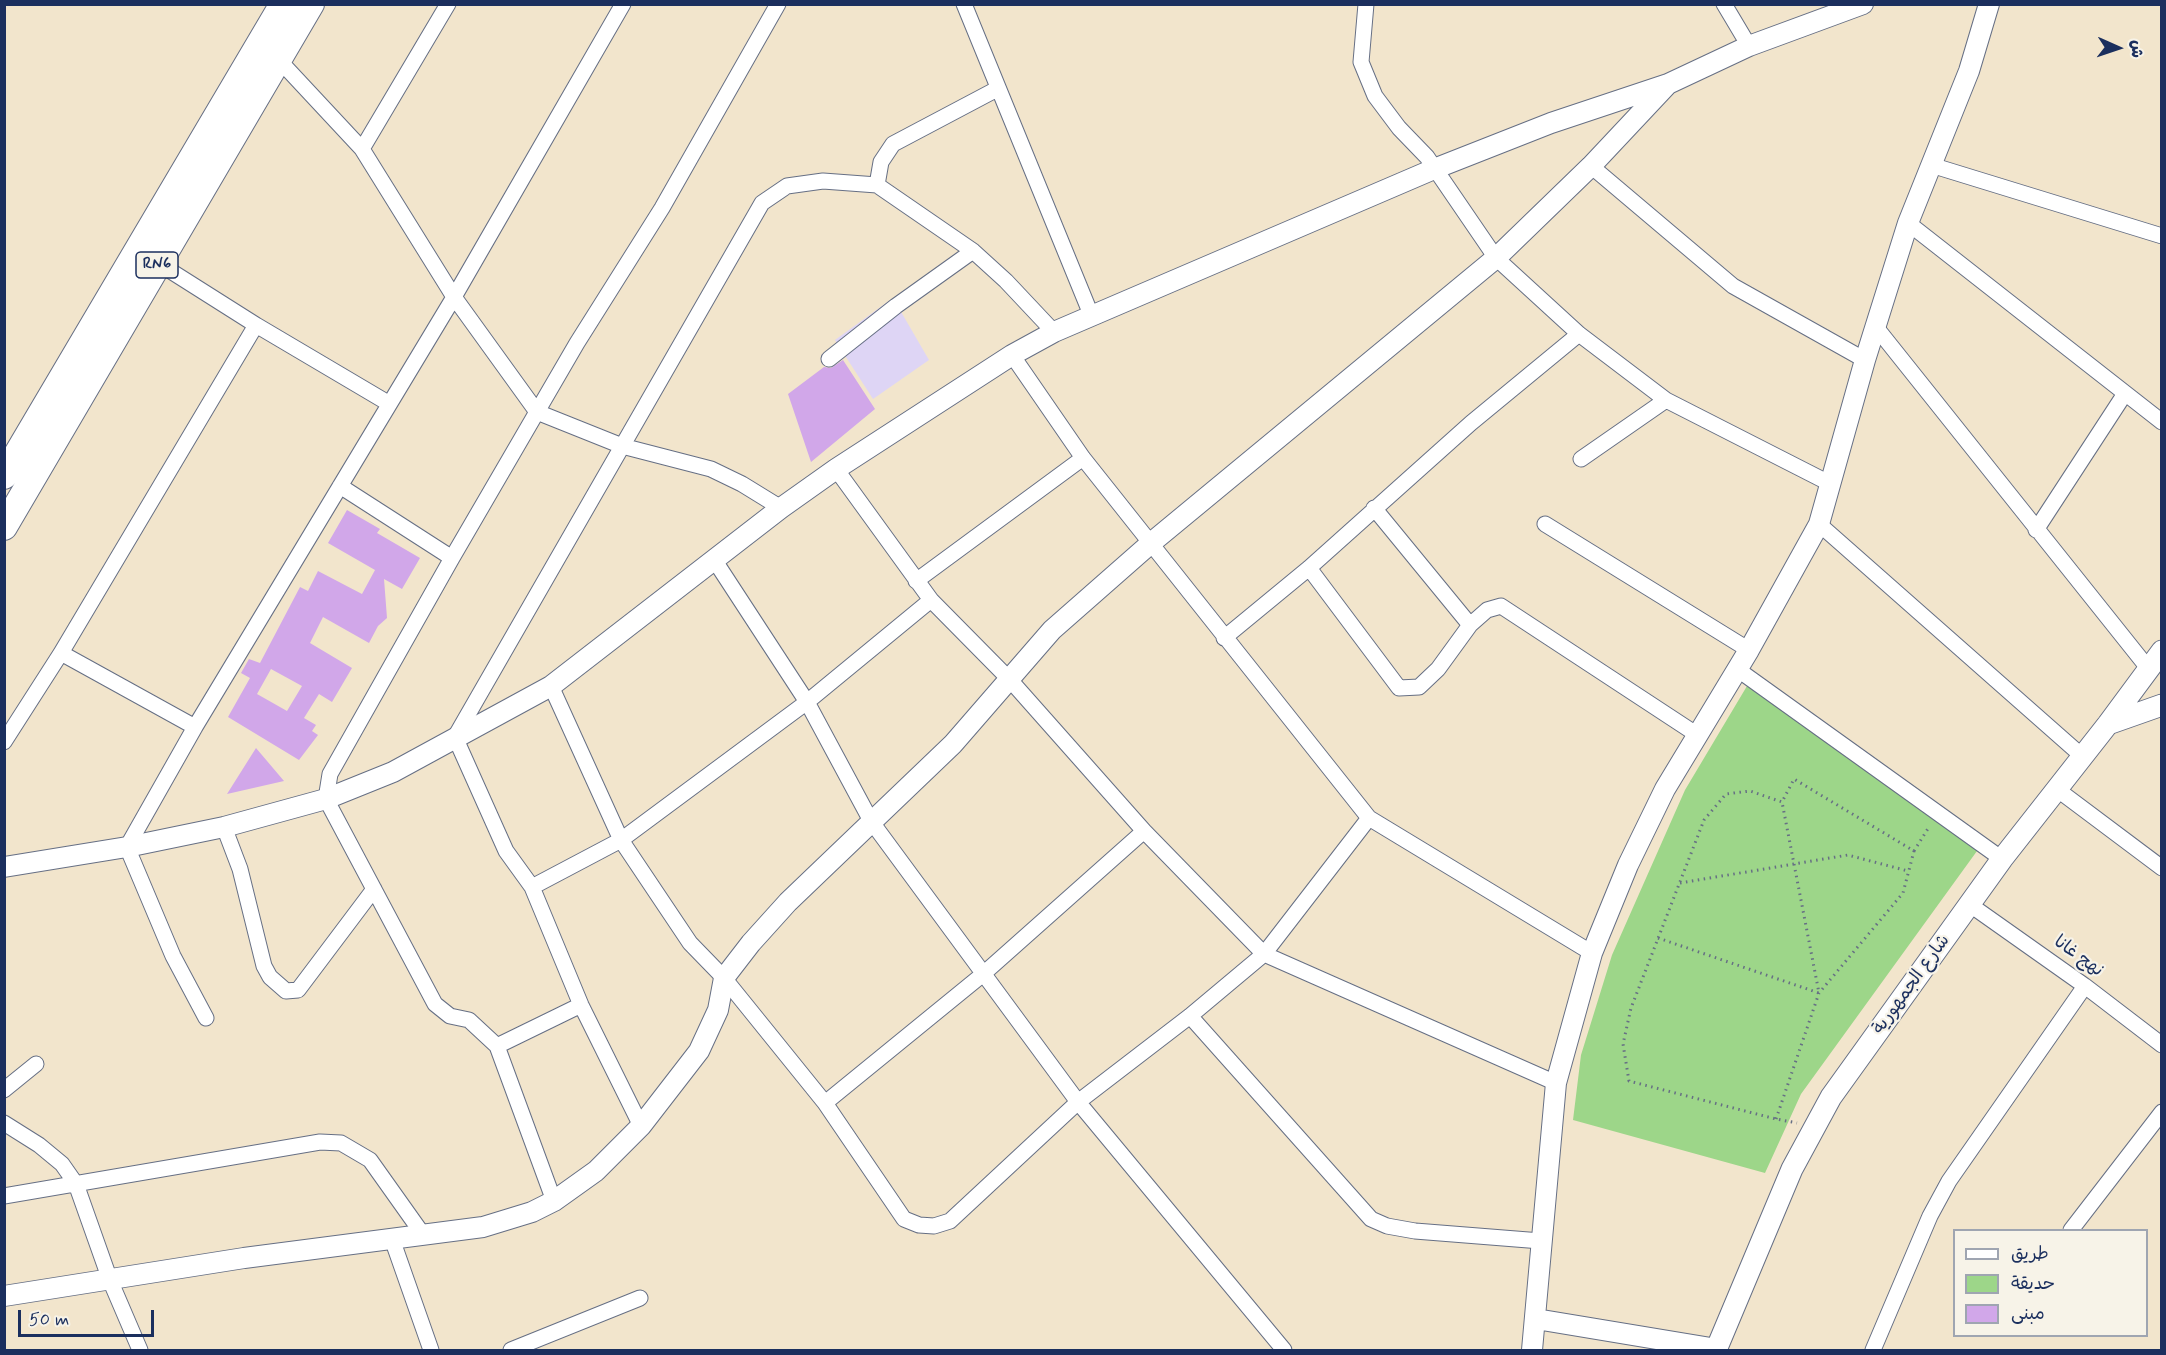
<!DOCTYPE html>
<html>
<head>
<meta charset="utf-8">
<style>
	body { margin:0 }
	#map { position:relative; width:2166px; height:1355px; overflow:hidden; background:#f2e5cc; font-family:Mynerve,"Playpen Sans Arabic",sans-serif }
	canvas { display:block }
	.frame { position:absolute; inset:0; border:6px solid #1b2f5e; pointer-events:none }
	.legend { position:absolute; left:1953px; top:1229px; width:195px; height:108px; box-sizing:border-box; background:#f7f3e8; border:2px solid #9fa5b1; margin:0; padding:8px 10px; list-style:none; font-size:18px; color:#1b2f5e }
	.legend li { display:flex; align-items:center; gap:12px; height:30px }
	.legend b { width:30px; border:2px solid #9fa5b1 }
	.north { position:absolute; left:2088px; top:18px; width:60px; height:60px; -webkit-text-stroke:4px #f7f3e8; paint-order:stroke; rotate:93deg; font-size:16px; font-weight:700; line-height:24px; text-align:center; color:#1b2f5e }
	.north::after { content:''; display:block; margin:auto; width:21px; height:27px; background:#1b2f5e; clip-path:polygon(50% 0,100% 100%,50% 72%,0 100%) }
	.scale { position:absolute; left:18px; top:1310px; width:136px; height:27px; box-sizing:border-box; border:3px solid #1b2f5e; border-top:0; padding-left:8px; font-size:18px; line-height:21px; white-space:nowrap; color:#1b2f5e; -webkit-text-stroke:4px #f7f3e8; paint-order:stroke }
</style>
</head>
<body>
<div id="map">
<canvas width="2166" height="1355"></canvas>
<div class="frame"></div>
<ul class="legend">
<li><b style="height:8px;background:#fff"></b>طريق</li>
<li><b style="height:16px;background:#9dd689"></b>حديقة</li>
<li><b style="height:16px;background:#d1a7e9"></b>مبنى</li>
</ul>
<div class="north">ش</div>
<div class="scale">50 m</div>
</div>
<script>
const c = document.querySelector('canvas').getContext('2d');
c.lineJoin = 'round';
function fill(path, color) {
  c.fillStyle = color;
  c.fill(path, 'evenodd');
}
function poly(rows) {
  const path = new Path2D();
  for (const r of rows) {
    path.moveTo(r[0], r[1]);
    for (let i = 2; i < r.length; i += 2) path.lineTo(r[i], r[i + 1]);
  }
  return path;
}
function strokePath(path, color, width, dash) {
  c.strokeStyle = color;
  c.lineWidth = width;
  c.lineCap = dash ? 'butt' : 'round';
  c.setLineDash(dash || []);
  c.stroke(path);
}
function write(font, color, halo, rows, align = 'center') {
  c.font = font + ' Mynerve,"Playpen Sans Arabic",sans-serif';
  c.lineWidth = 4.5;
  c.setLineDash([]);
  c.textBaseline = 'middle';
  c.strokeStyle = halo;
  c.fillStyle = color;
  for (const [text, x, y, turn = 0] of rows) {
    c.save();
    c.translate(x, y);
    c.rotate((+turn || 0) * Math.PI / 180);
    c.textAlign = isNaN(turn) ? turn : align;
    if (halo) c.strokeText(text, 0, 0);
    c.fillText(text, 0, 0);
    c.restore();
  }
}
fill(poly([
	[893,298,929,360,873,399,835,340]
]), '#ded5f5');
fill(poly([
	[1747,686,1935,818,1977,851,1801,1094,1765,1173,1573,1120,1581,1055,1612,955,1685,790]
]), '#9dd689');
fill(poly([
	[843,360,875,409,811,462,788,394,824,367,831,368],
	[347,510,380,529,377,533,420,558,402,589,384,579,387,618,378,626,369,643,323,617,310,643,352,668,332,702,319,694,304,718,316,725,312,731,318,735,299,760,228,717,250,678,241,673,249,659,260,663,300,587,308,591,318,571,362,594,375,570,328,543],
	[271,669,302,686,287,711,257,694],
	[256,748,284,781,227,794]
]), '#d1a7e9');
const minor = poly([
	[448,4,362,149,454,297,537,412,622,446,711,469,742,484,781,508],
	[964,4,1092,317],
	[1366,4,1361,62,1375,96,1399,128,1427,157,1496,258,1579,334,1666,400,1829,483],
	[1724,4,1749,46],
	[279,60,362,149],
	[1931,165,2162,236],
	[1591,166,1733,286,1865,360],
	[877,185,973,251,1006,281,1054,332],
	[1908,223,2162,422],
	[158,263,256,325,388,403],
	[1875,326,2148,668],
	[1012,355,1083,458,1369,818,1592,953],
	[829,359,896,306,973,251],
	[1581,459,1666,400],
	[836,469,931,600,1011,681,1144,831,1264,954,1556,1083],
	[340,486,452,558],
	[1374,508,1470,625],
	[1545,524,1749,650],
	[1819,524,2082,756],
	[2036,530,2124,395],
	[715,561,807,702,871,821,1078,1102,1284,1350],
	[1309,568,1399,688,1419,687,1438,669,1470,625,1487,610,1501,606,1696,734],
	[916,581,1083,458],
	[1224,638,1309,568,1471,423,1579,334],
	[61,653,195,727],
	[1737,669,2002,859],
	[551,686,621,840,690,943,724,978,825,1103,904,1219,919,1225,934,1226,950,1221,1078,1102,1190,1016,1264,954,1369,818],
	[4,742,61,653,256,325],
	[2058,790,2162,868],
	[224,827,240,869,264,966,270,977,286,991,298,990,374,889],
	[532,887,621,840,807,702,931,600],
	[1969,904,2085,986,2162,1045],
	[1190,1016,1371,1219,1387,1226,1415,1231,1541,1241],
	[206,1018,173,956,127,847,195,727,454,297,623,4],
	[497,1046,581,1005],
	[4,1090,36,1064],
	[825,1103,982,975,1144,831],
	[4,1123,39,1145,62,1164,76,1184,110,1280,140,1350],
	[641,1126,581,1005,532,887,506,851,455,737,762,203,787,186,823,181,877,185,881,162,893,144,997,89],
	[4,1196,320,1142,341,1143,370,1160,424,1236],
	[554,1201,497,1046,469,1020,450,1016,435,1004,326,799,330,774,452,558,577,343,662,208,778,4],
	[2071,1230,2162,1112],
	[392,1239,431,1350],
	[511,1350,640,1298],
	[1873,1350,1930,1216,1949,1181,2085,986]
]);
const tertiary = poly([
	[4,867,127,847,224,827,326,799,393,772,551,686,781,508,836,469,1012,355,1054,332,1434,169,1551,123,1668,84,1749,46,1863,4],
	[4,1296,244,1258,483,1227,532,1212,554,1201,596,1171,641,1126,699,1051,718,1010,724,978,751,943,788,902,953,744,1052,630,1151,543,1496,258,1591,166,1668,84],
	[1536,1319,1717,1349],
	[1532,1350,1556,1083,1592,953,1628,865,1665,789,1749,650,1819,524,1865,360,1908,223,1969,71,1989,4]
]);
const secondary = poly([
	[2108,724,2162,705],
	[1716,1350,1792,1169,1831,1097,2002,859,2108,724,2162,651]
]);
const trunk = poly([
	[4,476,283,4],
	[4,527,311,4]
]);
strokePath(minor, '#666f84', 17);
strokePath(tertiary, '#666f84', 22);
strokePath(secondary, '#666f84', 23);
strokePath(trunk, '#666f84', 28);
strokePath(poly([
	[1914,851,1929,827],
	[1680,883,1848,855,1908,871],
	[1658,938,1819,993,1782,802],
	[1776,1119,1819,993,1903,893,1914,851,1794,779,1782,802,1750,791,1726,794,1704,820,1631,1008,1623,1044,1629,1081,1776,1119,1797,1123]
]), '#666f84', 3, [1.5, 4.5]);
strokePath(minor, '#fff', 15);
strokePath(tertiary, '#fff', 20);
strokePath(secondary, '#fff', 21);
strokePath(trunk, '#fff', 26);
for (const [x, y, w] of [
	[157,265,42]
]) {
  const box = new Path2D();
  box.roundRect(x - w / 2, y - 13, w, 26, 4.5);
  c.fillStyle = '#f7f3e8';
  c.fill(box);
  strokePath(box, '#1b2f5e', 1.5);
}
write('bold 16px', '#1b2f5e', null, [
	["RN6",157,265]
]);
write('18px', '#1b2f5e', '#f7f3e8', [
	["نهج غانا",2078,957,36],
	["شارع الجمهورية",1912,985,-54]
]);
</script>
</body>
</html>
